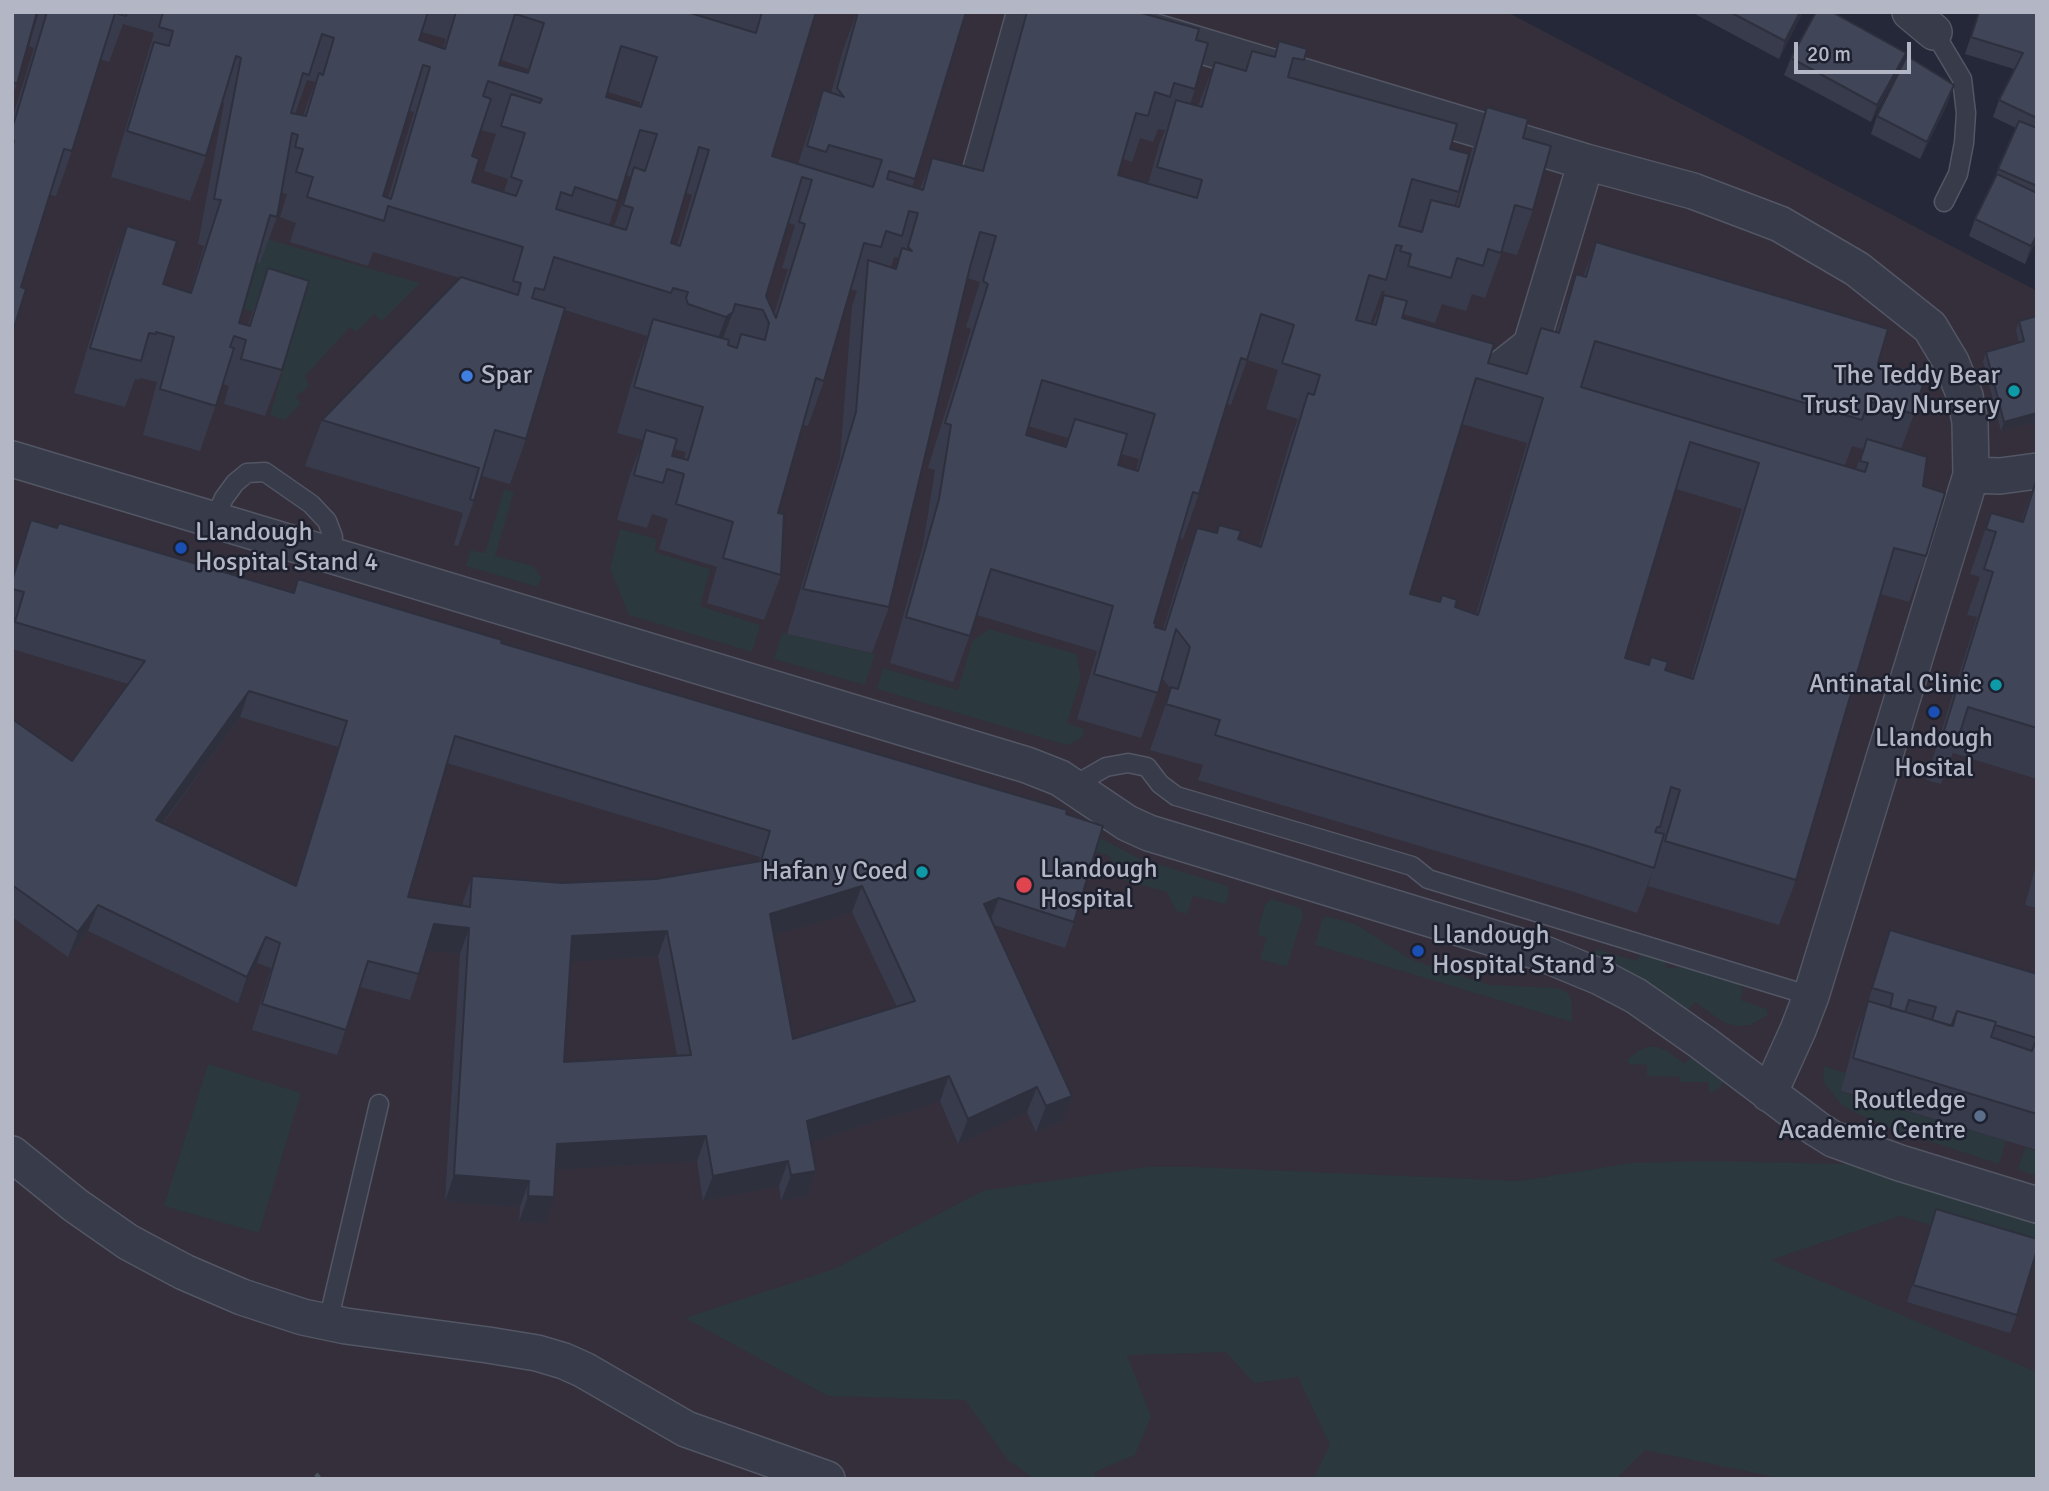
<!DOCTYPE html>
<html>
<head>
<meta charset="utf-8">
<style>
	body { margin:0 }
	#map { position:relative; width:2049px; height:1491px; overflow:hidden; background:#252838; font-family:Signika,sans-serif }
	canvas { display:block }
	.frame { position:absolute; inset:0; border:14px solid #b3b6c5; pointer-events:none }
	.scale { position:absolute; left:1794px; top:42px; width:117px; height:32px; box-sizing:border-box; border:4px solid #b3b6c5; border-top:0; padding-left:9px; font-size:21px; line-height:24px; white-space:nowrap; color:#b3b6c5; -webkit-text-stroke:5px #1d202e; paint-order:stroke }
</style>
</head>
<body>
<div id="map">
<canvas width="2049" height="1491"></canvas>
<div class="frame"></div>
<div class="scale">20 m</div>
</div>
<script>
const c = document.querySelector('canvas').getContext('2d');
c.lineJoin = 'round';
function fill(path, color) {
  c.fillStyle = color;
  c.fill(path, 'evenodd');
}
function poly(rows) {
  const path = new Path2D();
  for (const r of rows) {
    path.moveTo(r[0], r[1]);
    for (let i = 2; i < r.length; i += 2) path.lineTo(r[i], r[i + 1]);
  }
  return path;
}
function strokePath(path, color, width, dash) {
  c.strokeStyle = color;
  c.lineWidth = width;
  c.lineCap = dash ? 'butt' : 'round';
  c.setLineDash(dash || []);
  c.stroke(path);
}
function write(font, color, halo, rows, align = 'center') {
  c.font = font + ' Signika,sans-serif';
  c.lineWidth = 5;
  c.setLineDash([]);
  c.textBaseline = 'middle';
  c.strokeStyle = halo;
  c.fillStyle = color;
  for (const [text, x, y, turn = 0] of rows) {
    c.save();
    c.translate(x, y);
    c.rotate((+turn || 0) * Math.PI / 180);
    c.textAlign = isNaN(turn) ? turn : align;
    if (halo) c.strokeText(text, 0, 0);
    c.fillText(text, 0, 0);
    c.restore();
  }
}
fill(poly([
	[12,12,1507,12,2037,291,2037,1479,12,1479]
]), '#342f3b');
fill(poly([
	[267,239,420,283,382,321,374,314,356,332,350,327,305,376,309,386,296,397,301,403,285,420,270,415,296,324,240,308,254,261,260,262],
	[504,489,514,492,495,556,533,566,541,577,538,587,466,566,470,550,485,553],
	[620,529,657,539,655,552,710,569,700,606,760,625,752,652,629,615,610,569],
	[989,629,1076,654,1081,678,1067,723,1084,729,1081,738,1069,745,1063,744,877,689,883,668,958,690,972,641],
	[782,633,875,654,865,685,774,659],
	[941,771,1027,799,1138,858,1228,886,1229,894,1226,904,1193,896,1187,914,1176,911,1167,892,1123,880,1109,856,896,787],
	[1271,899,1301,908,1303,915,1287,967,1260,959,1267,938,1257,935,1265,905],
	[1326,916,1355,924,1412,960,1490,985,1556,988,1565,991,1570,996,1572,1004,1572,1022,1315,945,1322,919],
	[1596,949,1636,961,1641,954,1646,953,1664,959,1667,968,1694,966,1707,974,1740,983,1743,991,1740,1000,1767,1009,1768,1015,1750,1025,1737,1026,1725,1023,1695,1002,1687,1011,1641,981,1594,957],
	[1647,1047,1658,1047,1667,1051,1685,1064,1692,1056,1724,1082,1716,1091,1709,1093,1709,1082,1680,1082,1680,1077,1647,1076,1647,1065,1629,1064,1627,1060,1638,1051],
	[208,1064,301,1093,259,1233,164,1206],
	[1824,1066,1846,1073,1842,1092,2006,1141,1999,1164,1889,1128,1852,1111,1841,1104,1825,1084,1823,1076],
	[2025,1147,2037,1151,2037,1176,2018,1170],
	[1707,1161,1848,1164,2037,1221,2037,1256,1900,1216,1771,1260,2037,1372,2037,1479,1784,1479,1645,1450,1616,1479,1313,1479,1330,1445,1298,1377,1254,1383,1226,1352,1127,1355,1151,1417,1135,1455,1095,1472,1096,1479,1034,1479,1008,1460,965,1400,828,1396,685,1318,834,1269,982,1191,1147,1167,1196,1167,1520,1181,1630,1163]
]), '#2b383d');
const service = poly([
	[1934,32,1962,79,1966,113,1964,143,1958,174,1944,202],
	[966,191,1016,12],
	[214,520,224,498,235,483,247,473,265,472,311,504,327,521,333,537,329,554],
	[1073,786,1106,767,1128,763,1147,767,1160,784,1176,796,1412,866,1428,879,1811,996],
	[328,1322,379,1104]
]);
const minor = poly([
	[1090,12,1586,162,1693,191,1780,224,1857,269,1930,327,1951,362,1965,396,1970,422,1971,475,1811,996,1798,1030,1769,1094],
	[1910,12,1934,32],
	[1488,379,1531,345,1586,162],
	[12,459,1027,765,1060,778,1127,823,1149,833,1542,953,1600,977,1636,996,1703,1043,1817,1129,1833,1139,1900,1163,2037,1205],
	[1971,475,2000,476,2037,471],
	[12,1154,75,1205,128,1242,184,1272,242,1297,303,1317,346,1326,488,1345,537,1353,564,1361,584,1370,686,1429,827,1479]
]);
strokePath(service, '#535664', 21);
strokePath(minor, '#535664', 38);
strokePath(poly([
	[316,1474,320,1479]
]), '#48545b', 4.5, [5, 5]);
strokePath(service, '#383b49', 18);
strokePath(minor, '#383b49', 35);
fill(poly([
	[12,12,17,84,12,96],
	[39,12,816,12,772,156,798,164,807,136,823,90,831,93,843,50,857,12,966,12,912,187,920,189,932,158,979,170,1018,29,1024,12,1138,12,1196,40,1195,89,1190,104,1198,106,1215,62,1245,71,1252,51,1273,56,1279,41,1304,60,1297,80,1450,149,1459,192,1454,206,1456,206,1471,153,1487,107,1523,138,1533,210,1517,255,1502,251,1485,298,1472,294,1466,311,1442,304,1435,323,1403,314,1402,318,1488,363,1524,373,1541,328,1556,332,1576,274,1583,277,1596,242,1878,363,1914,414,1901,449,1923,486,1926,556,1909,602,1880,594,1796,880,1779,925,1648,886,1653,870,1637,913,1574,892,1198,780,1203,765,1150,750,1171,689,1162,678,1141,738,1077,719,1097,651,977,615,953,682,890,663,923,545,935,470,928,468,971,329,966,327,980,282,967,278,889,607,872,653,787,634,840,458,852,306,857,291,850,289,824,381,808,426,803,425,778,513,781,575,764,620,707,603,717,567,659,549,668,519,652,514,647,528,617,520,630,475,643,440,617,433,637,364,647,336,565,310,526,439,510,484,482,476,474,501,458,546,454,545,463,513,305,466,322,420,460,278,373,252,368,266,290,242,296,223,280,217,287,194,281,193,277,217,260,263,257,262,239,323,248,325,268,268,282,370,265,416,224,404,229,386,223,384,200,451,143,435,157,382,140,378,139,380,135,379,125,407,74,393,110,272,127,226,163,284,190,292,204,246,198,244,224,103,222,102,206,156,190,201,111,177,154,33,123,24,109,62,100,59,72,151,56,196,50,195,21,287,12,334,12,119,34,48,29,46],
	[422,32,446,39,443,48,419,40],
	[501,60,528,69,526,73,499,65],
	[307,80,315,82,303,116,295,114],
	[608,92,640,102,639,107,606,97],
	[409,111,414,112,388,198,383,196],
	[1158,129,1165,130,1159,145,1148,184,1118,175,1123,159,1132,162,1140,138,1153,142],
	[481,130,496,134,484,171,508,179,504,192,472,182,472,156],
	[626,175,631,177,614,227,609,225],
	[686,193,692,195,677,245,671,243],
	[788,223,795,225,782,268,788,269,774,314,766,296],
	[894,257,899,258,895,269,891,267],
	[1382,291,1385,291,1373,325,1370,324],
	[1247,360,1278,370,1266,409,1298,419,1291,438,1259,546,1197,528,1180,573,1163,630,1155,627,1154,623,1179,538,1183,539,1199,494,1227,404,1231,405],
	[1462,424,1527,443,1476,614,1410,594],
	[1028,426,1068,438,1065,447,1026,435],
	[1852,446,1863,449,1856,469,1845,465],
	[674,449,686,452,684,459,672,456],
	[1121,454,1139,459,1136,470,1118,465],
	[1676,489,1742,509,1691,678,1625,658],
	[1696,12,1803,12,1779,59,1695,14],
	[1979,12,2037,12,2037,239,2025,264,1969,236,1975,219,1992,184,2016,128,1993,117,1999,100,2014,69,1965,54],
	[1791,58,1899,70,1871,122,1784,75],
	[1948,103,1920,159,1871,134,1877,116],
	[2037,316,2037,421,2001,431,1983,361,1986,352,2019,343,2016,330,2019,321],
	[2037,476,2037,779,1953,753,1941,784,1926,780,1977,617,1967,615,1980,577,1970,574,1991,513,2021,522],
	[31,520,293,593,298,579,501,643,1066,814,1074,922,1065,948,994,925,1072,1096,1062,1121,1036,1132,1027,1112,958,1144,940,1101,811,1142,816,1171,807,1196,781,1201,779,1186,703,1201,697,1161,556,1169,545,1223,519,1222,520,1207,445,1201,460,954,426,950,410,1000,360,987,337,1055,252,1030,271,968,257,963,238,1003,88,931,68,957,12,917,12,719,72,761,128,684,12,649,12,627,15,618,12,617,12,577],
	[240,717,338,747,295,886,163,824],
	[447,763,760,857,759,861,656,879,562,883,472,876,463,902,463,906,408,897],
	[852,912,897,1007,793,1039,774,935],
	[658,956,677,1055,564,1062,570,961],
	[2037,862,2037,908,2025,905],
	[1890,930,2037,974,2037,1150,1841,1091,1856,1034,1867,1006],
	[1936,1209,2017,1315,2010,1333,1907,1302]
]), '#383b4c');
fill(poly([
	[1800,12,1803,12,1779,59,1785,41],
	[1906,53,1899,70,1871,122,1877,105],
	[1954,85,1948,103,1920,159,1927,142],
	[2037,235,2037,239,2025,264,2031,246],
	[733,312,716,357,709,362,726,317],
	[2037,413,2037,421,2001,431,2004,422],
	[249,691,240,717,146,846,156,820],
	[862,886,852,912,761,939,770,914],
	[999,898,989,924,984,904],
	[98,905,88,931,68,957,78,932],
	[434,924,469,928,460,954,424,950],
	[667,931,658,956,562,962,572,936],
	[266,937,257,963,238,1003,247,977],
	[949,1076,940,1101,798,1146,807,1121],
	[1037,1087,1027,1112,958,1144,968,1119],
	[1072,1096,1062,1121,1036,1132,1046,1106],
	[706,1136,697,1161,548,1170,557,1144],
	[788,1161,779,1186,703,1201,713,1176],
	[816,1171,807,1196,781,1201,791,1175],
	[454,1175,529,1181,520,1207,445,1201],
	[528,1196,554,1197,545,1223,519,1222]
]), '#2e303e');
const building = poly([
	[12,12,37,12,17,84,12,82,12,12],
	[47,12,127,12,126,16,115,13,72,151,64,149,21,287,26,289,12,334,12,147,14,141,12,141,12,129,47,12],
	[163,12,428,12,419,40,445,49,456,12,687,12,756,33,762,12,816,12,772,156,873,187,882,160,829,145,826,152,807,146,823,90,844,97,837,88,858,12,966,12,915,179,889,171,887,179,923,190,932,158,983,171,1027,12,1138,12,1199,29,1196,40,1208,43,1195,89,1174,83,1170,97,1155,92,1148,116,1136,113,1118,175,1197,198,1202,180,1157,167,1176,100,1202,107,1215,62,1246,71,1252,51,1275,57,1279,41,1307,49,1304,60,1293,58,1288,77,1457,124,1450,149,1469,154,1459,192,1412,179,1399,226,1422,232,1431,200,1459,207,1487,107,1528,119,1523,138,1551,146,1533,210,1515,205,1501,253,1488,249,1483,266,1457,258,1451,278,1408,266,1411,254,1400,251,1402,246,1396,245,1386,280,1369,275,1356,320,1376,325,1384,295,1407,301,1402,318,1494,344,1488,363,1527,374,1541,328,1559,333,1576,274,1586,277,1596,242,1888,329,1878,363,1925,378,1914,414,1868,401,1862,420,1595,341,1581,387,1865,472,1868,463,1860,461,1867,439,1927,457,1923,486,1945,493,1926,556,1894,548,1796,880,1665,841,1680,790,1671,787,1660,827,1657,827,1655,832,1664,834,1654,868,1590,847,1215,735,1220,720,1166,704,1171,687,1178,689,1190,647,1176,629,1158,693,1094,674,1113,606,991,569,970,636,906,617,939,499,951,425,945,423,988,284,983,281,996,236,980,232,970,267,889,607,803,589,856,412,868,260,896,269,902,248,912,251,908,247,918,213,909,211,902,236,886,231,881,247,864,243,824,381,816,378,778,513,784,514,781,575,723,558,733,522,676,504,684,474,667,469,663,483,634,475,646,430,677,439,672,456,688,460,703,407,634,387,653,319,729,340,728,345,737,348,741,334,765,340,769,323,763,310,735,304,733,312,726,317,688,304,686,298,688,292,673,288,671,293,554,257,544,290,535,288,532,298,565,308,526,439,495,430,474,501,470,499,479,468,322,420,461,277,518,295,521,283,513,281,523,247,388,206,384,221,307,197,313,177,296,172,303,149,295,147,298,135,292,133,277,217,270,215,239,323,250,326,268,268,309,281,282,370,241,359,246,340,234,336,230,347,234,348,216,406,160,389,174,337,156,332,156,334,149,333,141,361,90,348,127,226,177,241,163,284,191,293,221,200,214,199,241,58,236,56,206,156,127,131,154,42,169,46,173,31,159,27,163,12],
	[515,14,544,23,528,73,499,65,515,14],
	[322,34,334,38,323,75,319,73,306,116,291,113,303,73,309,75,322,34],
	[621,46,657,57,641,107,606,97,621,46],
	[423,65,430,67,391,199,383,196,423,65],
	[488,81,542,99,540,103,511,94,501,126,525,133,511,177,522,181,516,196,472,182,479,159,472,156,491,99,483,96,488,81],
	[640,130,657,134,645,171,634,167,623,205,633,208,626,230,556,209,561,192,572,196,575,187,618,201,640,130],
	[699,147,709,150,680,246,671,243,699,147],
	[802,177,812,180,799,222,805,224,776,318,766,296,802,177],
	[1261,314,1294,325,1282,363,1320,375,1314,395,1308,393,1261,547,1238,539,1241,531,1219,525,1217,533,1197,528,1165,630,1155,627,1156,624,1154,623,1193,492,1199,494,1241,358,1247,360,1261,314],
	[1476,378,1543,398,1478,615,1455,607,1457,600,1442,595,1440,602,1410,594,1476,378],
	[1042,380,1155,414,1138,471,1118,465,1127,434,1075,419,1066,447,1026,435,1042,380],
	[1690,442,1759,463,1693,679,1665,670,1668,662,1651,657,1649,665,1625,658,1690,442],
	[1730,12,1800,12,1785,41,1730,12],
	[1816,12,1832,12,1906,53,1877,105,1791,58,1816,12],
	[1979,12,2037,12,2037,118,1999,100,2023,53,1971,37,1979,12],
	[1907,56,1954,85,1927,142,1877,116,1907,56],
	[2019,121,2037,128,2037,186,1998,169,2019,121],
	[1997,174,2037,193,2037,235,2031,246,1975,219,1997,174],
	[2037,316,2037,413,2004,422,1986,352,2024,341,2019,321,2037,316],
	[2037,478,2037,728,1968,707,1958,739,1943,734,1993,572,1984,569,1996,532,1986,529,1991,513,2023,522,2037,478],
	[31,520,57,528,59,523,294,593,298,579,502,640,501,643,1067,810,1066,814,1103,826,1074,922,999,898,984,904,1072,1096,1046,1106,1037,1087,968,1119,949,1076,807,1121,816,1171,791,1175,788,1161,713,1176,706,1136,557,1144,554,1197,528,1196,529,1181,454,1175,469,928,434,924,419,974,368,961,346,1030,262,1004,280,943,266,937,247,977,98,905,78,932,12,885,12,719,72,761,145,661,15,622,24,592,12,589,12,581,31,520],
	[249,691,347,721,296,886,156,820,249,691],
	[455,736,770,831,761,861,656,879,562,883,472,876,470,907,408,897,455,736],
	[862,886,915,1001,793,1039,770,914,862,886],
	[667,931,691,1055,564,1062,572,936,667,931],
	[1890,930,2037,974,2037,1038,1995,1025,1996,1022,1957,1011,1951,1026,1932,1020,1936,1007,1909,1000,1905,1012,1890,1008,1893,994,1872,988,1890,930],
	[1868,1001,1953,1026,1957,1011,1996,1022,1991,1037,2032,1051,2037,1038,2037,1114,1853,1058,1868,1001],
	[1936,1209,2037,1239,2037,1250,2017,1315,1913,1285,1936,1209]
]);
fill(building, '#414558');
strokePath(building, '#2e303e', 2);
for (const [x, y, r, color] of [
	[467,376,7,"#3f7fe0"],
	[2014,391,7,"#0f9aa8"],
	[181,548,7,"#1a4fb4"],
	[1996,685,7,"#0f9aa8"],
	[1934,712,7,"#1a4fb4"],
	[922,872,7,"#0f9aa8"],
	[1024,885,9,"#e0444e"],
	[1418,951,7,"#1a4fb4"],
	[1980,1116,7,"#5c6f8a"]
]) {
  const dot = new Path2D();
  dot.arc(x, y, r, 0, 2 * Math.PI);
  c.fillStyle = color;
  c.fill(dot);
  strokePath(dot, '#1d202e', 2.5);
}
write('26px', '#b3b6c5', '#1d202e', [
	["Spar",481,376],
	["The Teddy Bear",2000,376,"right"],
	["Trust Day Nursery",2000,406,"right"],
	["Llandough",195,533],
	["Hospital Stand 4",195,563],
	["Antinatal Clinic",1982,685,"right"],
	["Llandough",1934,739,"center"],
	["Hosital",1934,769,"center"],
	["Llandough",1040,870],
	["Hospital",1040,900],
	["Hafan y Coed",908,872,"right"],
	["Llandough",1432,936],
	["Hospital Stand 3",1432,966],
	["Routledge",1966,1101,"right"],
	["Academic Centre",1966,1131,"right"]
], 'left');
</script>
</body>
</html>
